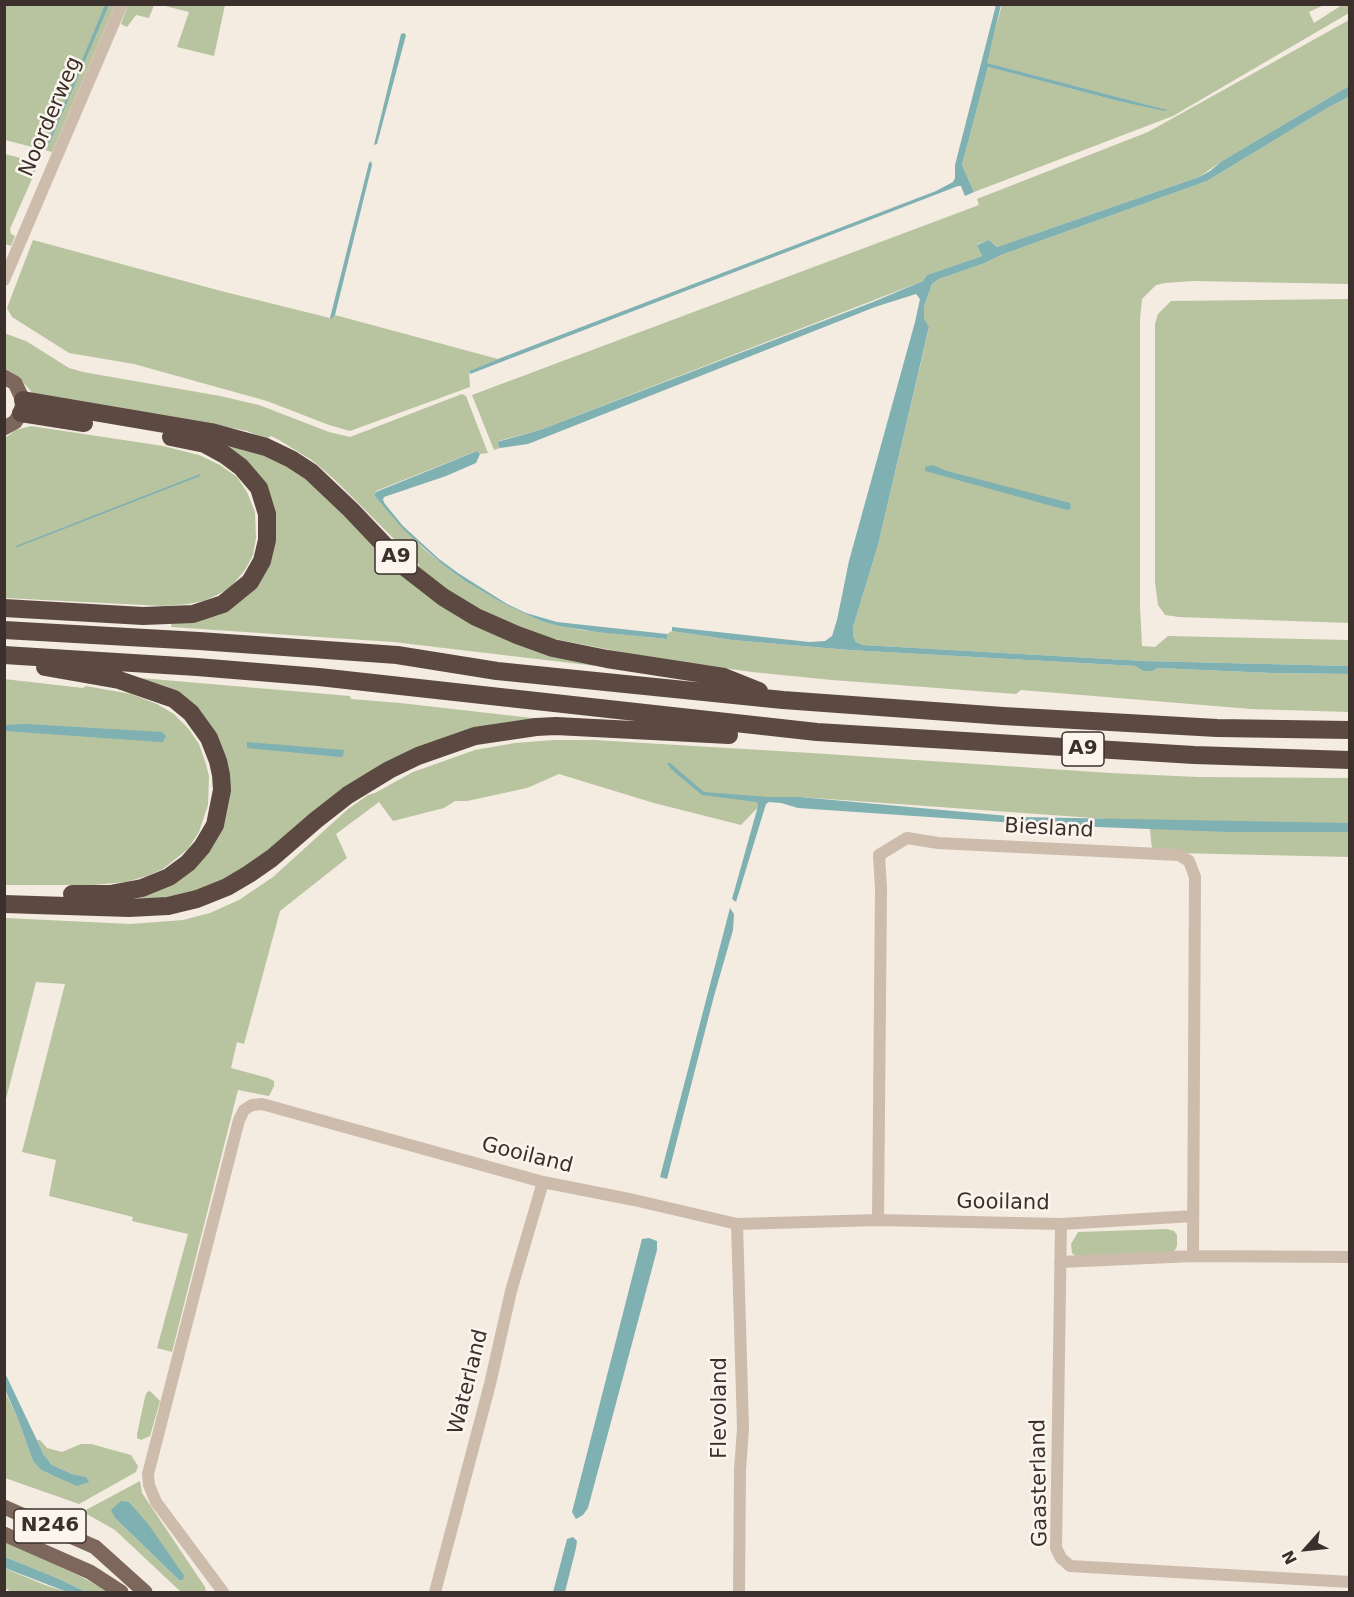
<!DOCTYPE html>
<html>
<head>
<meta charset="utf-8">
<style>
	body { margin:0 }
	#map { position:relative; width:1354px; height:1597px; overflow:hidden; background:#f4ebe1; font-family:"DejaVu Sans",sans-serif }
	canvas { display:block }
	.frame { position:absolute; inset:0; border:6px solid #3b302b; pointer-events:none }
	.north { position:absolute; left:1276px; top:1519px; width:60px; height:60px; -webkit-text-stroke:4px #fbf5ee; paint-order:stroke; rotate:243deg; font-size:16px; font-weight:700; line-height:24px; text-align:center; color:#3b302b }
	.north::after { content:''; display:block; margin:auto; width:21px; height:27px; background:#3b302b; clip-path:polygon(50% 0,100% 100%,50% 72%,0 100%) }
</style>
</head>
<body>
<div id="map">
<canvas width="1354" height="1597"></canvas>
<div class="frame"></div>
<div class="north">N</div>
</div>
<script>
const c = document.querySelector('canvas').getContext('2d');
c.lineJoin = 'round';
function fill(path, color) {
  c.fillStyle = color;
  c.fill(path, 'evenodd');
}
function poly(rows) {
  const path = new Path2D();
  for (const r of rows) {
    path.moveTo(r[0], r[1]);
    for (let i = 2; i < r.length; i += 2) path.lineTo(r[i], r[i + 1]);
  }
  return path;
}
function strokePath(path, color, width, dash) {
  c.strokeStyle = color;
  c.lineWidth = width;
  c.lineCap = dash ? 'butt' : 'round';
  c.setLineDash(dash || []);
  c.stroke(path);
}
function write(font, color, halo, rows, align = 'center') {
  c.font = font + ' "DejaVu Sans",sans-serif';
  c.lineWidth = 5;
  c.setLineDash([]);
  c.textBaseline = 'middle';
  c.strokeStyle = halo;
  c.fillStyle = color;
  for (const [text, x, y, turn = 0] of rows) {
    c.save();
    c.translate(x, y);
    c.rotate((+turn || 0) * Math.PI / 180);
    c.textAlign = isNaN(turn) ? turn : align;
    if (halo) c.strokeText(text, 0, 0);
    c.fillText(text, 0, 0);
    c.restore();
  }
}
fill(poly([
	[4,5,115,5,52,152,5,140],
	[128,5,154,5,149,18,136,15,127,27,121,24],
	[161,5,225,5,214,56,177,47,189,12],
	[1002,5,1324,5,1309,12,1314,23,1342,5,1349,5,1349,13,1173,116,974,192,962,165,988,67,1118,101,1166,110,986,63],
	[1349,20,1349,86,1222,161,1199,177,997,247,989,240,977,244,982,256,927,275,923,281,540,430,502,440,497,442,500,448,494,450,472,395,979,205,977,199,1148,132],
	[1349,97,1349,284,1193,281,1165,283,1156,285,1142,299,1140,320,1140,606,1142,646,1155,647,1168,636,1349,640,1349,666,1143,661,863,645,856,642,853,636,853,627,878,545,929,328,924,319,924,307,932,284,939,279,985,263,1001,255,1207,181,1329,107],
	[5,154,36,162,38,165,10,229,11,234,15,236,11,246,5,244],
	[33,240,221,291,330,318,333,318,335,315,498,359,469,371,470,387,350,431,329,425,267,401,134,364,69,353,12,317,7,308],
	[1349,299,1349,623,1179,617,1165,615,1158,605,1155,582,1155,324,1158,314,1171,301],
	[4,333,26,341,69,368,83,372,220,396,259,405,329,432,350,437,462,394,466,396,488,453,480,454,477,451,474,452,376,491,374,495,423,548,442,564,465,581,506,605,541,621,581,630,666,639,667,634,672,631,732,640,849,650,1135,666,1143,671,1152,671,1158,668,1271,673,1349,674,1349,712,1251,709,1021,690,1016,694,832,680,752,672,646,657,545,637,480,610,455,596,419,568,419,564,335,480,313,461,279,440,271,436,266,439,247,431,212,424,33,394,19,377,5,369],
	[31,426,163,446,199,455,220,465,237,477,247,492,255,512,256,538,253,555,245,570,230,588,217,595,204,601,188,604,163,606,5,598,5,438,16,430],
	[221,439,272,456,316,484,438,600,613,668,393,642,171,627,172,621,229,606,272,532,233,455],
	[129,677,350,696,351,699,400,703,550,720,447,738,246,871,169,901,5,898,136,896,220,825,211,732],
	[4,679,83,688,86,686,131,694,157,704,174,714,188,728,199,744,205,761,209,776,208,805,199,832,188,849,163,869,147,876,126,882,93,885,5,885],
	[554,740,594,740,811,753,1110,773,1198,777,1349,778,1349,857,1177,853,1152,849,1149,822,800,797,768,797,741,825,654,803,559,774,527,788,467,801,455,801,444,808,393,821,379,802,336,834,347,858,280,911,244,1044,237,1042,231,1068,268,1078,274,1081,274,1086,269,1096,238,1090,172,1352,157,1348,188,1234,132,1221,133,1217,49,1196,56,1160,22,1152,65,984,36,982,5,1103,5,918,131,924,183,920,210,913,239,900,273,877,348,809,368,795,375,793,413,772,475,750,515,743],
	[1167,1229,1174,1231,1177,1235,1177,1246,1174,1252,1076,1256,1072,1253,1071,1244,1078,1232],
	[4,1390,18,1419,33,1461,41,1470,50,1474,86,1477,72,1474,52,1465,44,1455,37,1440,40,1440,47,1448,62,1452,81,1444,91,1444,131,1455,138,1466,136,1472,79,1504,5,1478],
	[150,1391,160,1401,150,1436,141,1440,137,1438,137,1434,145,1397,147,1392],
	[140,1481,142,1493,205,1587,206,1592,181,1592,115,1530,85,1513,84,1511],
	[129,1502,181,1571,184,1575,179,1580,115,1518],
	[4,1541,80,1576,109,1592,86,1592,57,1578,5,1557],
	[4,1568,45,1585,67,1592,11,1592,5,1588]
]), '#b8c4a0');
fill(poly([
	[105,5,109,5,50,142,48,142],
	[996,5,1001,5,987,63,1167,110,1165,111,1118,101,988,67,962,165,974,192,965,196,961,186,958,186,470,374,469,371,498,359,936,191,953,182,955,178,955,165],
	[404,33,406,35,377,144,374,145,401,34],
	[1349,86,1349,97,1329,107,1207,181,1001,255,985,263,939,279,932,284,924,307,924,319,929,327,878,545,853,627,853,636,856,642,863,645,1143,661,1349,666,1349,674,1271,673,1158,668,1152,671,1143,671,1135,666,849,650,732,640,672,631,672,627,809,642,825,641,832,636,837,620,849,561,915,322,920,299,916,294,875,307,528,444,500,448,497,442,540,430,873,302,923,281,927,275,982,256,977,245,986,241,989,240,997,247,1199,177,1210,171,1222,161],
	[371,161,372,165,335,315,332,319,330,318,369,163],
	[477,451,480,454,476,463,446,476,384,497,383,500,385,504,403,526,439,559,458,573,507,604,526,613,557,622,667,634,667,639,597,632,560,626,541,621,506,605,465,581,442,564,403,529,374,495,376,492],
	[932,465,947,471,1070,503,1071,508,1068,510,1052,506,925,471,925,467],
	[200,474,200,476,15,548,16,546],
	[26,724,162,732,166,736,163,742,160,742,5,731,5,725],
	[247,742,344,750,343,756,340,757,247,748],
	[667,763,670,763,704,792,768,797,800,797,1019,817,1349,823,1349,832,1229,832,1045,825,798,808,781,803,769,802,766,804,736,902,732,899,758,806,757,802,702,795,671,769],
	[730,908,734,914,733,930,714,996,667,1179,660,1177],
	[649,1238,657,1241,657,1250,588,1508,583,1515,576,1519,572,1512,642,1239],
	[4,1371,44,1455,52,1465,72,1474,86,1477,89,1482,77,1486,41,1470,33,1461,18,1419,5,1390],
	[121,1501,129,1502,148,1524,181,1571,184,1575,183,1580,179,1580,115,1518,111,1510],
	[573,1537,577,1541,576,1548,565,1592,553,1592,567,1539],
	[5,1557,57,1578,86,1592,67,1592,5,1568]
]), '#7fb0b2');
strokePath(poly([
	[4,280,122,4],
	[878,1220,881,889,879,855,907,838,938,843,1179,855,1189,861,1195,877,1193,1256],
	[737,1224,743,1428,740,1470,739,1592],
	[1061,1224,1056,1548,1061,1558,1070,1566,1350,1582],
	[1060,1262,1193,1256,1350,1257],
	[223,1592,156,1502,149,1485,148,1474,239,1120,244,1110,252,1105,262,1104,543,1182,634,1200,737,1224,878,1220,1061,1224,1193,1216],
	[435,1592,490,1384,511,1291,543,1182]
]), '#cdbbac', 12);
strokePath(poly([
	[4,377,15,383,23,400,21,413,15,422,4,428],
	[4,1507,95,1547,145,1592],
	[4,1534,90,1572,121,1592]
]), '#7d675c', 15);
strokePath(poly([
	[23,400,211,432,266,447,291,459,311,472,351,510,407,569,443,597,476,617,517,635,553,648,607,659,724,677,759,691],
	[21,413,84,423],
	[4,608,143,616,193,614,223,604,250,582,262,561,267,540,267,514,259,488,241,467,225,455,205,444,171,437],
	[4,630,199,641,397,655,497,671,783,700,1003,716,1217,728,1350,730],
	[4,655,197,667,319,677,817,732,1194,755,1350,760],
	[45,667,119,680,174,699,191,713,209,738,218,761,221,775,222,790,215,825,202,847,188,863,169,877,142,888,110,894,72,894],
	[4,904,129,908,168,906,197,899,227,887,249,874,272,858,316,820,348,795,389,770,418,756,475,736,536,727,556,726,729,735]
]), '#5c4a42', 18);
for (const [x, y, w] of [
	[396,557,42],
	[1083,749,42],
	[50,1526,72]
]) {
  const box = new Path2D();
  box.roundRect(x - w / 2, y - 17, w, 34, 4.5);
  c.fillStyle = '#fbf5ee';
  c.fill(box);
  strokePath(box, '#3b302b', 1.5);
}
write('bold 20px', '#3b302b', null, [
	["A9",396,557],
	["A9",1083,749],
	["N246",50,1526]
]);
write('21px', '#3b302b', '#fbf5ee', [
	["Noorderweg",51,117,-67],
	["Biesland",1049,829,3],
	["Gooiland",527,1156,14],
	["Gooiland",1003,1203,1],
	["Waterland",469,1382,-76],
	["Flevoland",721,1408,-90],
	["Gaasterland",1040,1483,-91]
]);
</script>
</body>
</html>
